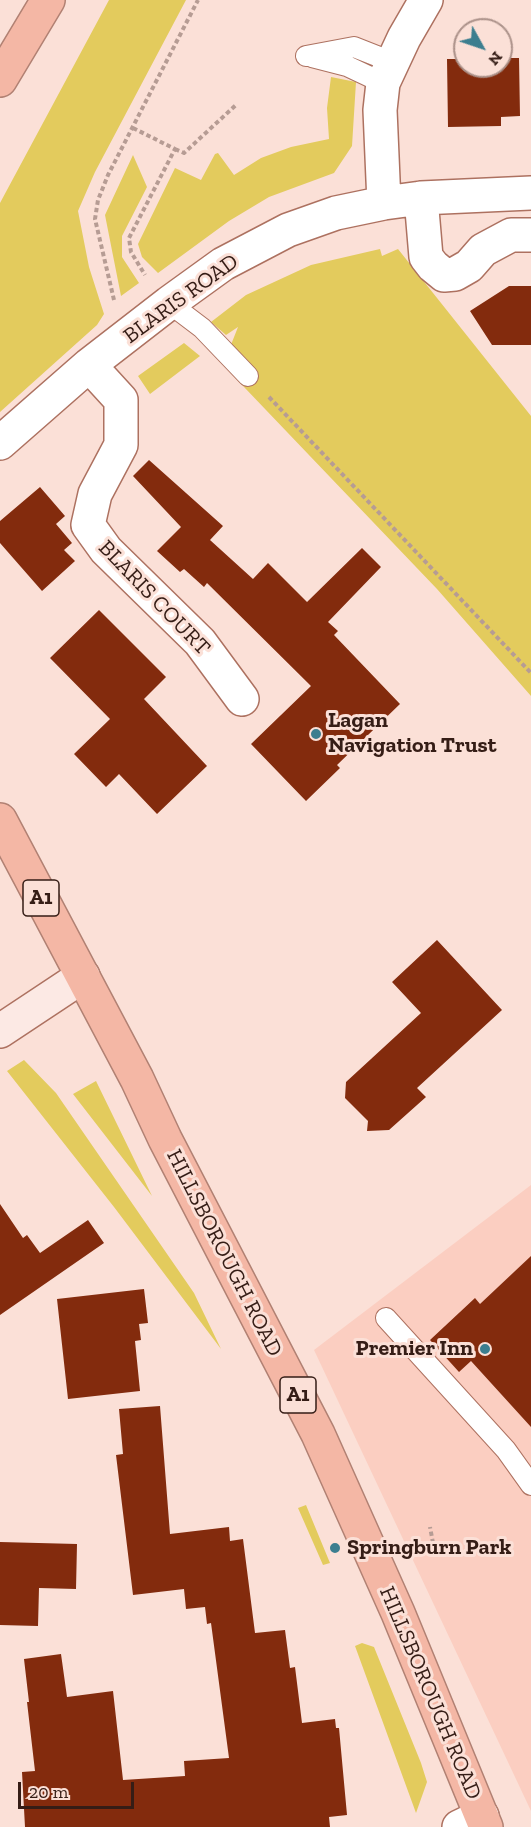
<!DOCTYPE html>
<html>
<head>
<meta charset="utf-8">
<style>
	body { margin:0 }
	#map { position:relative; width:531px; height:1827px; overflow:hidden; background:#fbe0d7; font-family:"Zilla Slab",serif }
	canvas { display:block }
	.north { position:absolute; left:453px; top:18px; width:60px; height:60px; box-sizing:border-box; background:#fbe0d7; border:2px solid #ac928a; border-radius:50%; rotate:130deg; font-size:16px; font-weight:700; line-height:24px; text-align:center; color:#351d16 }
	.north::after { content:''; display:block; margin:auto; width:21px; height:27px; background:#3c7e8f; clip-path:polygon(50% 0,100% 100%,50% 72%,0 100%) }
	.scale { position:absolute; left:18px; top:1782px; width:116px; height:27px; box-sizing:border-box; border:3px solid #351d16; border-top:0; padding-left:8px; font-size:18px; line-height:21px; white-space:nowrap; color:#351d16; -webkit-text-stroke:4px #fbe0d7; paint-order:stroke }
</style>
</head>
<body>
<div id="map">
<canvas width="531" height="1827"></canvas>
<div class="north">N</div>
<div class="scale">20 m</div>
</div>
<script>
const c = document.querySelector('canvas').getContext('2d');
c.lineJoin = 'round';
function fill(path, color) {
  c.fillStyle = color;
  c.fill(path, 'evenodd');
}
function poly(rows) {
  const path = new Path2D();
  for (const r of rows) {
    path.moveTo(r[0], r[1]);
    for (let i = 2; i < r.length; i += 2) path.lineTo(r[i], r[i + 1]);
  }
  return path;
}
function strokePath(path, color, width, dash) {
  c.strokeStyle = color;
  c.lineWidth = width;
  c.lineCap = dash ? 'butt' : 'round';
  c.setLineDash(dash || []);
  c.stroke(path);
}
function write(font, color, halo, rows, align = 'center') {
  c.font = font + ' "Zilla Slab",serif';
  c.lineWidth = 6;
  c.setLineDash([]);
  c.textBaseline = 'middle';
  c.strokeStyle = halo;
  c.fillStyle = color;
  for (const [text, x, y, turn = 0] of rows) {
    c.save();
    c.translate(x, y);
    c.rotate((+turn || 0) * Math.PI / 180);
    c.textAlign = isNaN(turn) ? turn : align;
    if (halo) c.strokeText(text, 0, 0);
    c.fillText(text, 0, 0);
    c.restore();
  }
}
fill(poly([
	[531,1185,531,1811,314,1350]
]), '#fbcec1');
fill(poly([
	[109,0,186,0,95,172,78,211,89,267,104,314,97,325,0,412,0,203],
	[331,77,356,82,352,146,334,173,269,197,229,221,158,273,142,257,138,244,175,168,201,180,215,154,218,153,234,175,261,158,291,147,329,139,327,108],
	[133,155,147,187,122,236,122,257,139,283,121,296,105,215],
	[380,249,382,256,398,249,531,416,531,696,437,589,223,365,238,327,226,335,211,322,246,295,311,265],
	[184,343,200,356,150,394,138,376],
	[24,1060,56,1093,194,1293,221,1349,114,1207,7,1071],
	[96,1081,152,1196,73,1094],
	[306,1505,330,1563,323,1565,298,1508],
	[362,1643,374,1647,421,1763,427,1782,416,1813,355,1646]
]), '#e3cb5d');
fill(poly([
	[501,58,519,58,520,116,501,117,501,126,448,127,447,59,465,59,465,66,501,66],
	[509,286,531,286,531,345,492,345,470,311],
	[149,460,223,526,210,540,253,579,268,563,307,602,362,548,381,567,328,622,338,631,334,635,400,704,337,765,340,768,306,801,251,744,311,686,207,583,204,587,184,569,180,572,157,551,181,527,133,476],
	[40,487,65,516,56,524,72,543,64,550,75,561,42,591,0,543,0,521],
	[99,610,166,677,144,699,207,766,157,814,119,774,106,787,74,754,110,719,50,658],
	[437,940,502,1010,417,1088,426,1097,389,1130,367,1131,368,1121,345,1098,346,1082,421,1013,392,982],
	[0,1204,23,1238,27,1235,40,1253,88,1220,104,1243,0,1315],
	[531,1256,531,1427,471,1361,459,1372,430,1340,475,1298,480,1304],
	[144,1289,148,1323,139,1324,141,1340,135,1341,140,1391,68,1399,57,1299],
	[160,1406,170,1534,229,1527,230,1541,243,1539,255,1633,285,1630,290,1668,295,1667,302,1723,335,1719,336,1728,339,1728,347,1815,329,1817,330,1827,25,1827,22,1772,35,1771,27,1702,29,1702,24,1659,61,1654,67,1697,113,1691,123,1780,185,1776,184,1761,229,1758,211,1623,207,1624,205,1607,186,1609,184,1589,133,1595,116,1455,123,1454,119,1409],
	[0,1542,77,1544,76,1589,39,1588,38,1626,0,1625]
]), '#832b0d');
const lane = poly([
	[306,56,354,47,392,62],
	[312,57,347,66,383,83],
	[169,303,202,328,248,376],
	[386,1318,506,1450,531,1485]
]);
const street = poly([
	[421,198,426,257,433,266,444,275,455,274,469,266,483,250,511,235,531,235],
	[384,203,380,110,383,83,404,38,426,0],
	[89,365,121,400,121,445,95,494,88,525,106,550,200,642,242,699],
	[0,443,89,365,169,303,223,264,288,230,336,213,384,203,421,198,531,193],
	[459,1827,482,1816]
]);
const secondary = poly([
	[0,1031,83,976]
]);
const highway = poly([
	[0,80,48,0],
	[0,820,137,1079,165,1139,318,1434,398,1613,486,1827]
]);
strokePath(lane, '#ad7160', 22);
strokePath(street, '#ad7160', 36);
strokePath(secondary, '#ad7160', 36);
strokePath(highway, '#b18173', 36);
strokePath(poly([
	[133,128,175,149,129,238,131,252,145,275],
	[175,149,184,153,237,104],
	[114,300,95,219,98,200,108,175,198,0],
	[269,397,531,673],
	[412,1552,433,1543,430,1527]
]), '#b69c94', 4, [4.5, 3]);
strokePath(lane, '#fff', 20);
strokePath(street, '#fff', 33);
strokePath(secondary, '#fce9e4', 33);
strokePath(highway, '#f4b7a5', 33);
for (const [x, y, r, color] of [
	[316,734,6,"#3c7e8f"],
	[485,1349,6,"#3c7e8f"],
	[335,1548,6,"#3c7e8f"]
]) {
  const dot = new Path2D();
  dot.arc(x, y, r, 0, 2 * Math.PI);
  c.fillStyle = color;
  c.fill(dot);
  strokePath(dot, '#fbe0d7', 2);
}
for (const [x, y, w] of [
	[41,898,36],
	[298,1395,36]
]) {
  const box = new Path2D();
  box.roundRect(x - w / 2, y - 18, w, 36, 4.5);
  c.fillStyle = '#fbe0d7';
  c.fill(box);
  strokePath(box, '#351d16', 1.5);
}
write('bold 21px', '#351d16', null, [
	["A1",41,898],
	["A1",298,1395]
]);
write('22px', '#351d16', '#fbe0d7', [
	["BLARIS ROAD",181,299,-36],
	["BLARIS COURT",154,598,46],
	["HILLSBOROUGH ROAD",224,1253,63],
	["HILLSBOROUGH ROAD",430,1693,67]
]);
write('bold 22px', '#351d16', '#fbe0d7', [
	["Lagan",328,721],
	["Navigation Trust",328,746],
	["Premier Inn",473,1349,"right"],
	["Springburn Park",347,1548]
], 'left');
</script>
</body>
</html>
